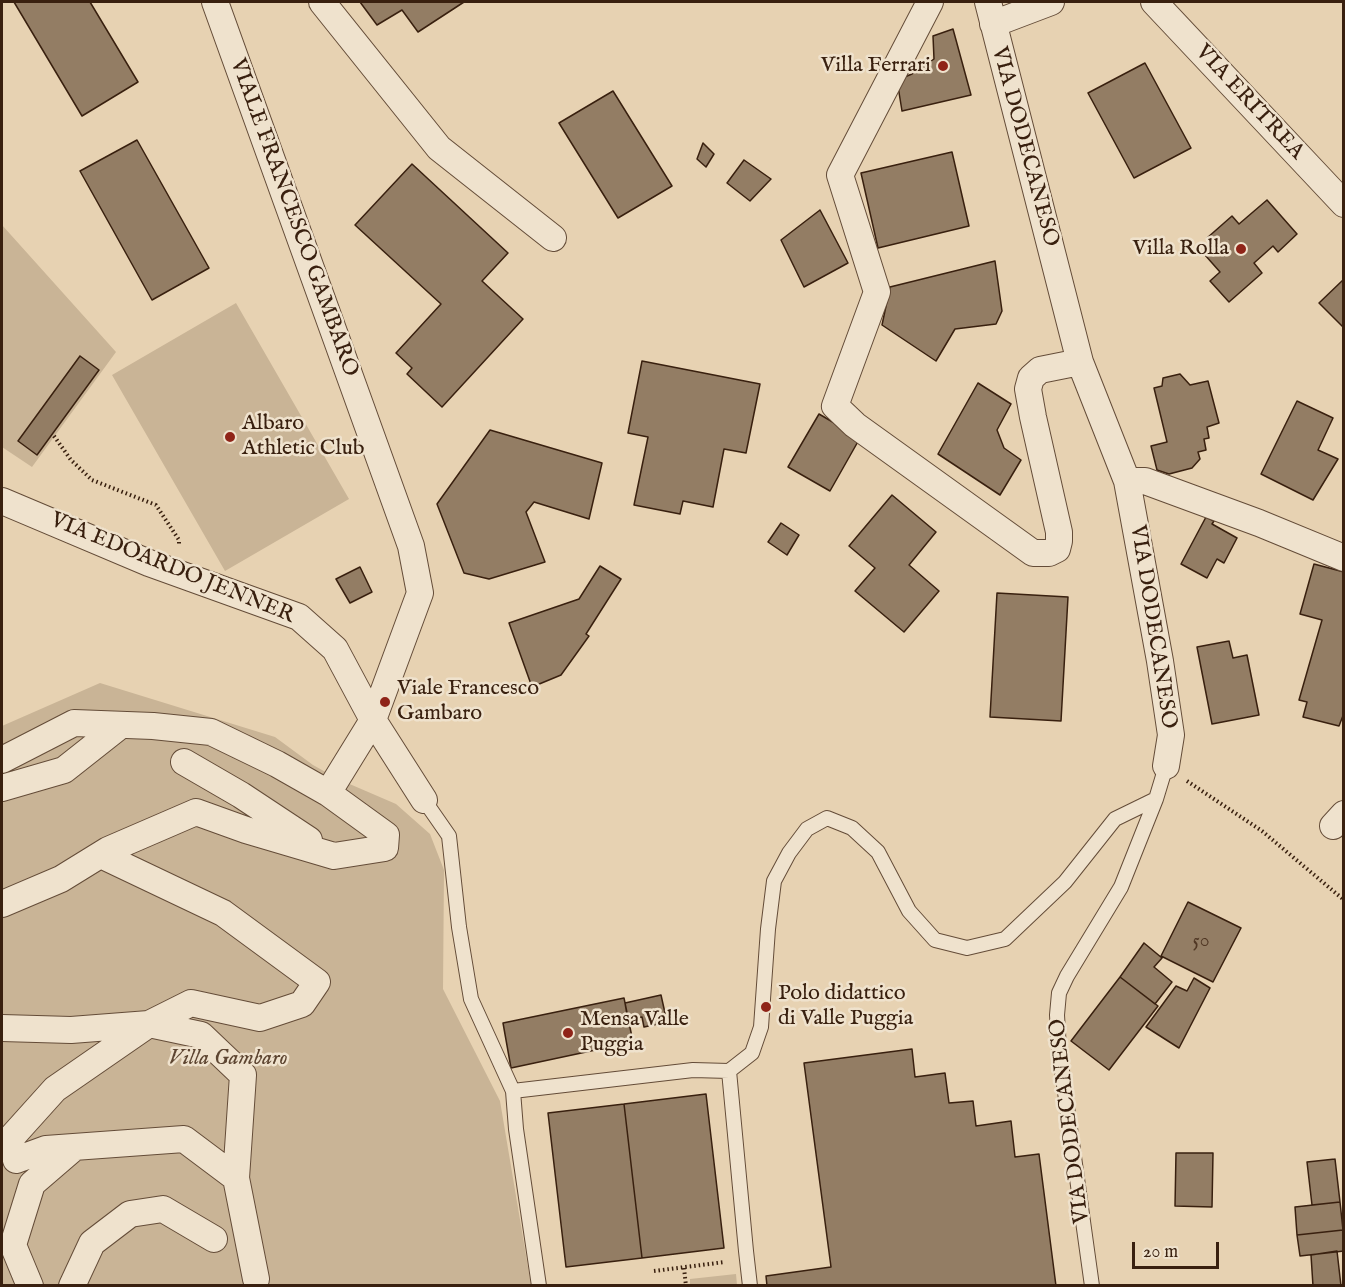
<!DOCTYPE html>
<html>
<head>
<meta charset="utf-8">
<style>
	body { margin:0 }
	#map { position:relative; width:1345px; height:1287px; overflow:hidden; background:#e7d2b2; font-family:"IM FELL English",serif }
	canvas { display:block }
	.frame { position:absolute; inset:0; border:3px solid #39200f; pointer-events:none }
	.scale { position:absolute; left:1132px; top:1242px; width:87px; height:27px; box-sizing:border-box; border:3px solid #39200f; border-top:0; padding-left:8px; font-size:18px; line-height:21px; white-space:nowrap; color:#39200f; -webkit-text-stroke:4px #efe2cd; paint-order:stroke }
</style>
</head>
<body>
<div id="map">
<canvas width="1345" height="1287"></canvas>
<div class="frame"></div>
<div class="scale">20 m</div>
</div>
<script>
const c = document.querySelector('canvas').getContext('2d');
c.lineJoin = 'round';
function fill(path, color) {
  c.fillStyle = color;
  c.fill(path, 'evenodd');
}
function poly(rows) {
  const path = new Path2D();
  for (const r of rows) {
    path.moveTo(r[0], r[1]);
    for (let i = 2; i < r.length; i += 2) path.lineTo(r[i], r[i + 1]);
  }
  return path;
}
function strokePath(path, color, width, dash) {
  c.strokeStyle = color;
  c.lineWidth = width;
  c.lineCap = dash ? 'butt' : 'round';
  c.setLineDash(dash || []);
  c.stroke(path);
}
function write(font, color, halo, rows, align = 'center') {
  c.font = font + ' "IM FELL English",serif';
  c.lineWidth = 5;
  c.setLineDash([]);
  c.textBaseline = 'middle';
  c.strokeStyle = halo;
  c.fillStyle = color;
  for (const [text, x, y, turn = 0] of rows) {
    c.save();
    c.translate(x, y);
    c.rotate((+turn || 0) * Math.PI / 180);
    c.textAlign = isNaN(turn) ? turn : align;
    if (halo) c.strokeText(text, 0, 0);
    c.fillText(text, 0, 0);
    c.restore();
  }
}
fill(poly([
	[2,225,116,352,32,467,2,447],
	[236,303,349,499,225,571,112,375],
	[100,683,275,737,313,765,338,779,396,804,430,834,444,870,443,989,500,1101,531,1285,2,1285,2,726],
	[736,1274,737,1285,690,1285,690,1279]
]), '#c9b496');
const building = poly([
	[14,2,90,2,138,82,82,116,14,2],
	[360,2,464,2,418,32,402,10,377,25,360,2],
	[953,29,971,95,902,111,897,80,912,74,934,59,933,36,953,29],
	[1145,63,1191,148,1134,178,1088,93,1145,63],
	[613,91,672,186,618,218,559,123,613,91],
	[137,140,209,268,152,300,80,171,137,140],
	[703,143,714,154,706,167,697,159,703,143],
	[952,152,969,226,878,248,861,173,952,152],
	[744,160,771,179,750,201,727,183,744,160],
	[412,164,508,253,482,281,523,319,442,407,407,374,412,368,396,353,441,304,355,225,412,164],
	[1267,200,1297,234,1278,252,1273,246,1254,263,1262,273,1229,302,1210,281,1220,272,1205,255,1215,246,1207,238,1232,216,1239,224,1267,200],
	[820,210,848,263,804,287,781,240,820,210],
	[995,261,1002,311,996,324,955,329,936,361,882,325,890,287,995,261],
	[1344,279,1344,328,1319,303,1344,279],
	[80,356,99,370,37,455,18,441,80,356],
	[642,361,760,384,746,453,724,449,713,507,683,501,680,514,634,505,648,437,628,433,642,361],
	[1180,374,1190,385,1208,381,1219,423,1207,427,1209,438,1204,439,1206,450,1198,452,1200,459,1192,468,1169,474,1157,470,1151,446,1167,442,1154,388,1162,386,1163,378,1180,374],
	[978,383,1011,404,997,430,1004,448,1021,460,1000,495,938,454,978,383],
	[1297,401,1333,418,1318,450,1338,459,1313,500,1261,474,1297,401],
	[819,414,860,438,830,491,788,467,819,414],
	[490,430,602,463,589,519,534,502,526,512,545,562,489,579,464,573,437,504,490,430],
	[892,495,936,532,909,565,939,591,904,632,855,591,875,568,849,546,892,495],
	[1206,517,1214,521,1212,524,1237,538,1224,563,1217,559,1207,578,1181,564,1206,517],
	[781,523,799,535,787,555,768,542,781,523],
	[1314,564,1344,572,1344,713,1339,726,1303,717,1307,702,1299,700,1322,620,1300,614,1314,564],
	[600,566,621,579,586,634,589,636,561,675,532,687,509,623,579,599,600,566],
	[360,567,372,592,350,603,336,579,360,567],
	[997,593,1068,597,1061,721,990,717,997,593],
	[1229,641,1233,658,1247,655,1259,715,1212,724,1197,647,1229,641],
	[1188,902,1241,928,1213,982,1161,956,1188,902],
	[1144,943,1162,958,1154,967,1172,982,1155,1004,1120,977,1144,943],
	[1120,977,1158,1006,1109,1070,1071,1041,1120,977],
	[1194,978,1210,988,1179,1048,1146,1027,1176,986,1187,991,1194,978],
	[661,995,667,1022,644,1027,642,1017,628,1020,625,1003,661,995],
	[624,998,633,1042,511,1068,503,1023,624,998],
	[912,1049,915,1077,945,1073,949,1103,973,1101,976,1126,1011,1121,1015,1157,1039,1154,1056,1286,767,1286,766,1276,831,1267,804,1063,912,1049],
	[706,1094,724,1248,642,1258,624,1104,706,1094],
	[624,1104,642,1258,566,1267,548,1113,624,1104],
	[1176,1153,1213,1153,1212,1207,1175,1206,1176,1153],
	[1335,1159,1340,1202,1312,1205,1307,1162,1335,1159],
	[1340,1202,1343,1230,1297,1235,1295,1207,1340,1202],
	[1343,1230,1344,1251,1300,1256,1297,1235,1343,1230],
	[1337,1251,1341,1286,1313,1286,1311,1255,1337,1251]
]);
fill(building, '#937d64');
strokePath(building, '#39200f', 1.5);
const lane = poly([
	[424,800,449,836,459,927,471,999,513,1091,516,1129,539,1286],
	[729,1071,746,1251,750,1286],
	[513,1091,693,1070,729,1071,752,1053,761,1027,768,929,774,881,789,853,807,829,827,818,852,828,878,852,909,911,935,940,967,948,1005,939,1065,882,1115,819,1156,799],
	[1092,1286,1059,1049,1057,1015,1059,993,1067,976,1121,887,1156,799,1166,766]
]);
const street = poly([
	[215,2,411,546,420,593,373,720,424,800],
	[322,2,439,148,553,238],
	[930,2,840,175,877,292,835,406,855,425,1033,553,1049,553,1057,549,1059,541,1059,532,1033,417,1028,389,1031,378,1040,370,1080,362],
	[988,2,1080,362,1127,481,1160,661,1171,735,1166,766],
	[1154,2,1344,204],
	[993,24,1051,2],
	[1127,481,1145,481,1259,523,1344,558],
	[2,501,149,563,299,617,335,649,373,720,328,793,386,835,385,848,334,856,246,830,196,812,108,850,61,879,2,904],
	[2,760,74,723,153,726,211,732,277,764,328,793],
	[184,762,241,795,309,840],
	[2,788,64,770,121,725],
	[1333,826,1344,814],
	[101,855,223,913,317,982,302,1004,260,1018,191,1003,149,1024,55,1089,10,1139,16,1160,46,1149,184,1139,236,1178],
	[2,1028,71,1030,149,1024,201,1035,243,1075,236,1178,256,1279],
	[30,1286,13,1245,32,1184,75,1147],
	[72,1286,92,1243,130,1214,163,1209,214,1239]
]);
strokePath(lane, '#644c38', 16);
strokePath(street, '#644c38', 28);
strokePath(poly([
	[54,436,71,460,92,480,156,505,179,540,179,544],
	[1187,781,1262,831,1344,900],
	[684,1268,686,1286],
	[654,1271,725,1262]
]), '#39200f', 4, [1.5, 3]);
strokePath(lane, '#efe2cd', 14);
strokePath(street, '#efe2cd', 26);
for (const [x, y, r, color] of [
	[943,66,6,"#8f2418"],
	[1241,249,6,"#8f2418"],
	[230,437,6,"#8f2418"],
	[385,702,6,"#8f2418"],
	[766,1007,6,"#8f2418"],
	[568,1033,6,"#8f2418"]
]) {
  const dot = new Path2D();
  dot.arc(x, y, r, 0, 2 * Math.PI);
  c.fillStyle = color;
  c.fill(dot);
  strokePath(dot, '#efe2cd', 2);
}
write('20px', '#503724', null, [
	["50",1201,942]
]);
write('22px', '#39200f', '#efe2cd', [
	["Villa Ferrari",931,66,"right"],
	["Villa Rolla",1229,249,"right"],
	["Albaro",242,424],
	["Athletic Club",242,449],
	["Viale Francesco",397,689],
	["Gambaro",397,714],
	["Polo didattico",778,994],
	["di Valle Puggia",778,1019],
	["Mensa Valle",580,1020],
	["Puggia",580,1045]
], 'left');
write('22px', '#39200f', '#efe2cd', [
	["VIA ERITREA",1249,103,47],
	["VIA DODECANESO",1024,147,75],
	["VIALE FRANCESCO GAMBARO",293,218,70],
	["VIA EDOARDO JENNER",172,569,22],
	["VIA DODECANESO",1152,627,81],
	["VIA DODECANESO",1071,1121,-97]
]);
write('italic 22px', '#5d4531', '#efe2cd', [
	["Villa Gambaro",228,1059]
]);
</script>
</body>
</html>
